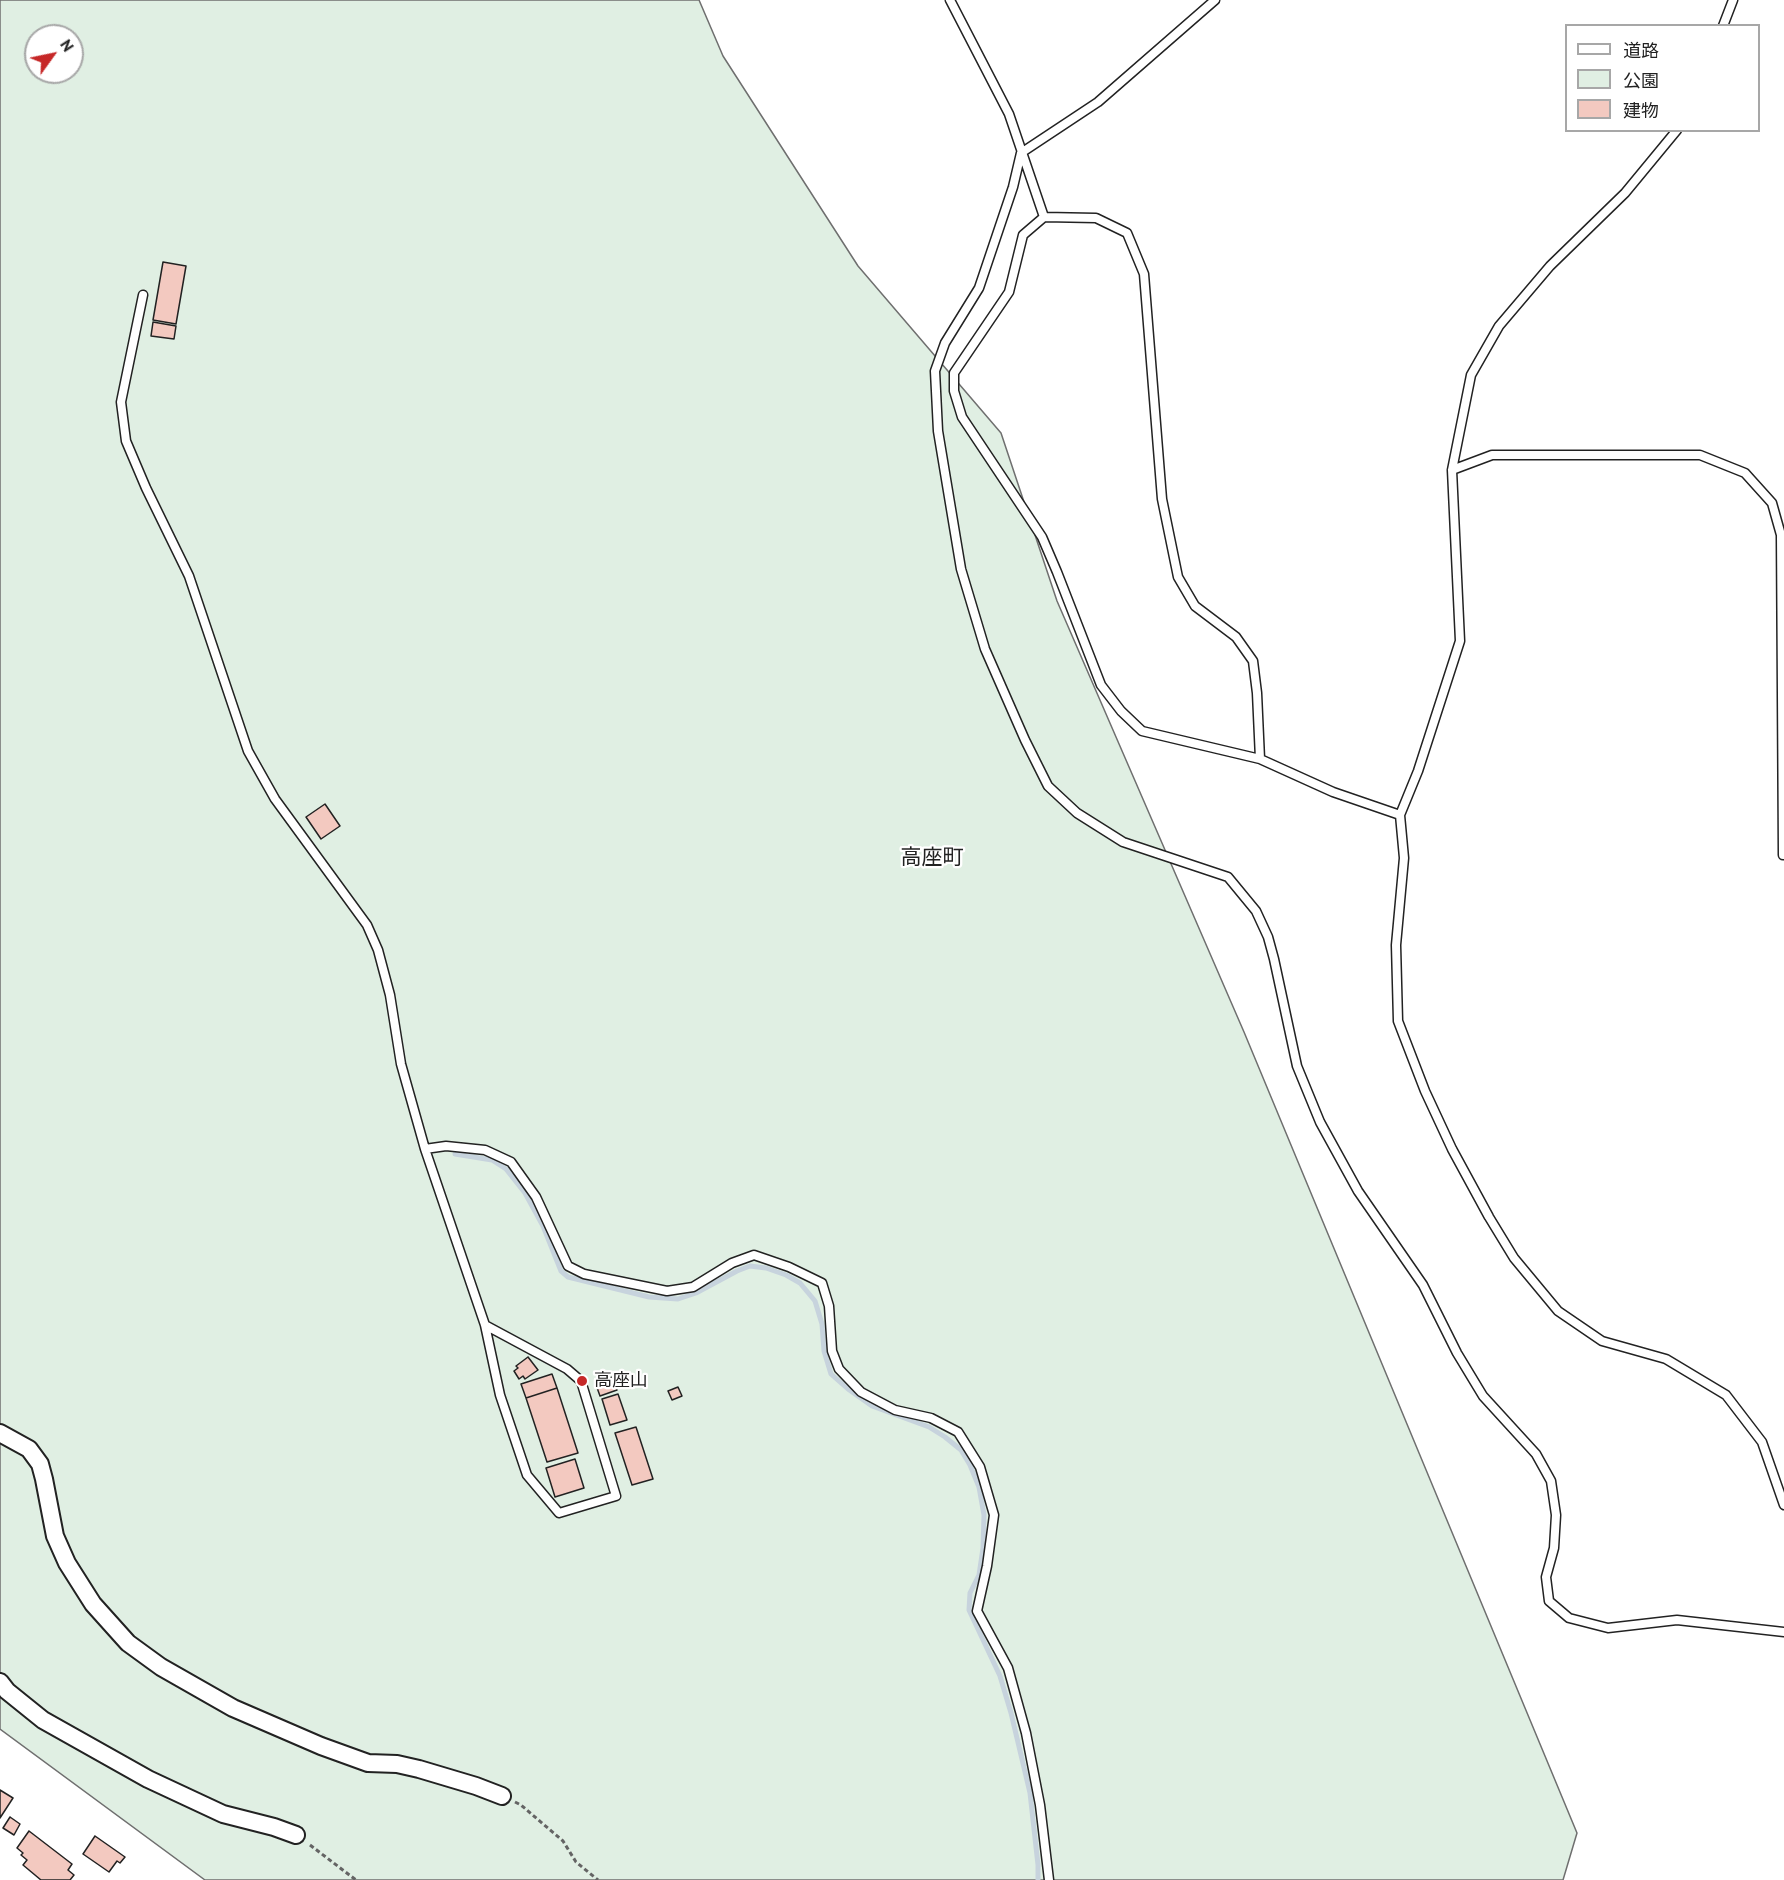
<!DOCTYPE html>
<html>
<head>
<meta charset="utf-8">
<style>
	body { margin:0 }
	#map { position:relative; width:1784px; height:1880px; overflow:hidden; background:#fff; font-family:"PT Sans","Noto Sans JP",sans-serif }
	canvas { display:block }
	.legend { position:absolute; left:1565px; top:24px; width:195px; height:108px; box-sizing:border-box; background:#fff; border:2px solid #a7a7a7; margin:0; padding:8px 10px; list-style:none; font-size:18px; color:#222 }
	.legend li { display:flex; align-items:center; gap:12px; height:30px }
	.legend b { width:30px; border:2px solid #a7a7a7 }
	.north { position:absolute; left:24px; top:24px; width:60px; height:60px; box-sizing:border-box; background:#fff; border:2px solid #a7a7a7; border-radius:50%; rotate:57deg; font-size:16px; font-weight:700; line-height:24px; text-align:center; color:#222 }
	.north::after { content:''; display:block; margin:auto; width:21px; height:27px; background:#c62828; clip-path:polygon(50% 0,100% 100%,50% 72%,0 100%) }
</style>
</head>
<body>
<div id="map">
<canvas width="1784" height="1880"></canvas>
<ul class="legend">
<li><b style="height:8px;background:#fff"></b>道路</li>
<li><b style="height:16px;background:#e0efe3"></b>公園</li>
<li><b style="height:16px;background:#f3c9c0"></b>建物</li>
</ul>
<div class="north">N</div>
</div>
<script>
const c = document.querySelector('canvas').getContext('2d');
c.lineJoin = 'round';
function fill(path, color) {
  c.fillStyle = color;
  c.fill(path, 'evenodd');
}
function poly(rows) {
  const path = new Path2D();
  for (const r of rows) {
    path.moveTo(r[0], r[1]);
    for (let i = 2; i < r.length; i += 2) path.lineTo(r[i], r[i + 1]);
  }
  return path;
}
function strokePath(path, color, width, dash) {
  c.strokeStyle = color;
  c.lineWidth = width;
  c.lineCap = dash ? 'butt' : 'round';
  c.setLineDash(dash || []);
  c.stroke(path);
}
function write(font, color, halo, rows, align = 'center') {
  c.font = font + ' "PT Sans","Noto Sans JP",sans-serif';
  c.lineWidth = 4.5;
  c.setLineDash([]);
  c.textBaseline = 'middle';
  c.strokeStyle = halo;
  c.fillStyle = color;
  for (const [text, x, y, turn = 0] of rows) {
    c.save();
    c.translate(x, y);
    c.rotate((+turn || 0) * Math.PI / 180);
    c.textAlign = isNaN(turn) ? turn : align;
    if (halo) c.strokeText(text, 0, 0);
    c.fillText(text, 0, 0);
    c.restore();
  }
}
const green = poly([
	[0,0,699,0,723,56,858,266,1001,433,1057,601,1244,1032,1577,1833,1563,1880,205,1880,0,1729,0,0],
	[36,36,72,36,72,72,36,72,36,36]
]);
fill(green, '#e0efe3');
strokePath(green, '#6f6f6f', 1.5);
strokePath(poly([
	[455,1154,492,1160,506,1169,525,1193,543,1226,561,1271,568,1277,649,1297,678,1299,696,1293,737,1271,750,1266,766,1268,786,1275,800,1283,815,1301,822,1324,824,1351,831,1374,848,1389,872,1406,929,1427,945,1437,961,1450,970,1465,979,1487,984,1515,983,1548,979,1575,970,1593,969,1610,1000,1676,1011,1713,1030,1793,1038,1865,1038,1880]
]), '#c7d3dd', 5);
const building = poly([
	[163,262,186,266,176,324,153,320,163,262],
	[153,322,176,326,174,339,151,336,153,322],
	[325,804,340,826,321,839,306,817,325,804],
	[528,1357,538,1370,525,1379,523,1376,519,1379,514,1371,518,1368,516,1366,528,1357],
	[552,1374,557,1388,526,1398,521,1384,552,1374],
	[613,1377,617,1390,600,1396,595,1382,613,1377],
	[678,1387,682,1396,672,1400,668,1391,678,1387],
	[557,1388,578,1453,547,1462,526,1398,557,1388],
	[618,1394,627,1420,610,1425,602,1399,618,1394],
	[636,1427,653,1479,632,1485,615,1433,636,1427],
	[575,1459,584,1488,555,1497,546,1468,575,1459],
	[0,1790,13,1798,0,1818,0,1790],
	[10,1817,20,1824,14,1835,3,1828,10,1817],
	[29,1831,72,1864,68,1870,74,1875,70,1880,41,1880,23,1865,27,1860,21,1855,23,1853,17,1848,29,1831],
	[95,1836,125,1857,120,1863,117,1861,109,1872,83,1854,95,1836]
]);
fill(building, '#f3c9c0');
strokePath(building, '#222', 1.5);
const service = poly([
	[950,0,1009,114,1044,217],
	[1215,0,1098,102,1021,153,1013,187,979,288,945,343,935,371,938,431,961,569,985,649,1025,740,1048,786,1077,813,1123,842,1228,877,1256,911,1268,937,1274,959,1297,1066,1320,1122,1358,1191,1423,1285,1457,1353,1483,1396,1536,1454,1551,1481,1556,1515,1554,1548,1546,1577,1549,1601,1569,1618,1608,1628,1677,1620,1784,1632],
	[1723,26,1733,0],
	[1677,130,1625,193,1550,266,1499,326,1471,375,1452,470,1460,641,1418,771,1400,815,1404,858,1396,945,1398,1021,1425,1091,1452,1149,1489,1217,1514,1258,1558,1311,1602,1341,1666,1359,1726,1395,1762,1442,1784,1505],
	[143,295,121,402,126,441,146,488,189,576,248,751,275,799,367,925,378,950,390,995,401,1064,425,1149,485,1325,500,1395,527,1475,559,1513,616,1496,581,1381,567,1369,485,1325],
	[1452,470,1492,455,1700,455,1745,473,1772,503,1781,535,1783,855,1784,855],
	[1260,759,1257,693,1253,661,1236,637,1195,606,1178,577,1162,499,1144,274,1127,233,1096,218,1044,217,1023,235,1009,292,954,373,954,391,962,417,1042,537,1057,572,1101,685,1121,711,1142,731,1260,759,1333,792,1400,815],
	[425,1149,446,1146,485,1150,511,1162,536,1197,568,1266,584,1274,667,1291,693,1287,732,1263,754,1255,789,1267,822,1283,829,1306,832,1351,839,1369,861,1392,895,1410,931,1418,958,1432,980,1467,994,1515,987,1566,977,1611,1008,1668,1026,1733,1040,1805,1049,1880]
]);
const minor = poly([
	[0,1433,29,1449,40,1464,44,1479,55,1536,67,1563,93,1604,128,1643,161,1667,233,1708,321,1746,368,1763,397,1764,419,1769,476,1786,502,1796],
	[0,1682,7,1691,43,1720,148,1779,223,1814,274,1827,296,1835]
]);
strokePath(service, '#222', 11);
strokePath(minor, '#222', 20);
strokePath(poly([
	[515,1802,521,1805,563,1841,576,1862,598,1880],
	[310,1845,356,1880]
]), '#646464', 3, [4.5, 3]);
strokePath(service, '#fff', 8);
strokePath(minor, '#fff', 16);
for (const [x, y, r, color] of [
	[582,1381,6,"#c62828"]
]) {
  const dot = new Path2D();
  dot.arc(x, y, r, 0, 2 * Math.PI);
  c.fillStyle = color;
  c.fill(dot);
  strokePath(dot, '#fff', 2);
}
write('18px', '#222', '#fff', [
	["高座山",594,1381]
], 'left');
write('21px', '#222', '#fff', [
	["高座町",932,858]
]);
</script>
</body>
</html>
